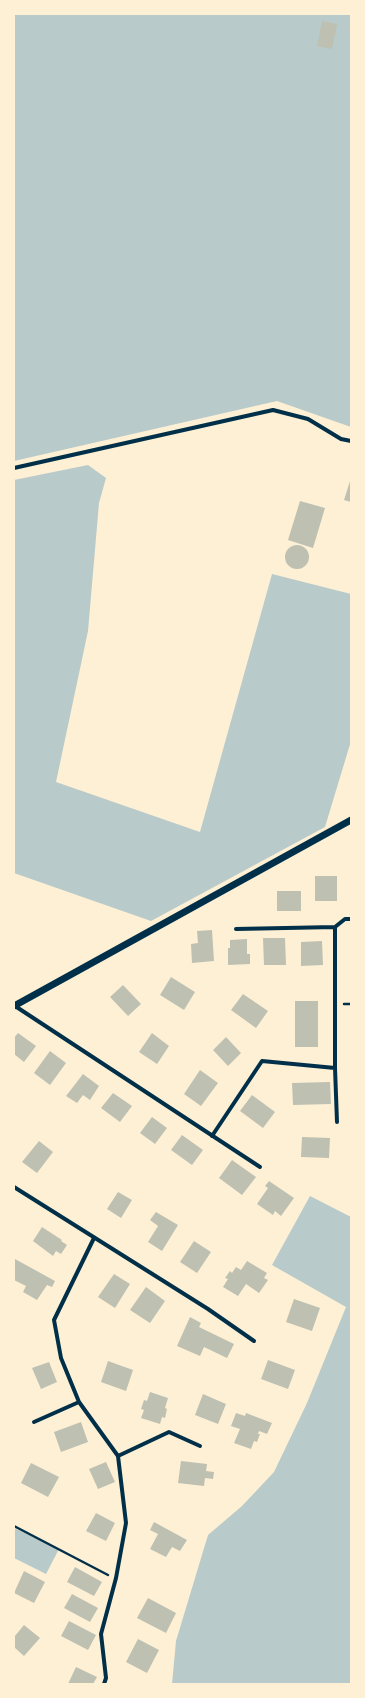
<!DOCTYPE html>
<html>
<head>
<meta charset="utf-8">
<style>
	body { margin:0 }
	#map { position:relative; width:365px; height:1698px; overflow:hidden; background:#fdf0d5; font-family:"Varela Round",sans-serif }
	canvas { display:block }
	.frame { position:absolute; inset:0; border:15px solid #fdf0d5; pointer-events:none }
</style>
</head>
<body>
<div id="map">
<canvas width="365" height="1698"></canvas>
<div class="frame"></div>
</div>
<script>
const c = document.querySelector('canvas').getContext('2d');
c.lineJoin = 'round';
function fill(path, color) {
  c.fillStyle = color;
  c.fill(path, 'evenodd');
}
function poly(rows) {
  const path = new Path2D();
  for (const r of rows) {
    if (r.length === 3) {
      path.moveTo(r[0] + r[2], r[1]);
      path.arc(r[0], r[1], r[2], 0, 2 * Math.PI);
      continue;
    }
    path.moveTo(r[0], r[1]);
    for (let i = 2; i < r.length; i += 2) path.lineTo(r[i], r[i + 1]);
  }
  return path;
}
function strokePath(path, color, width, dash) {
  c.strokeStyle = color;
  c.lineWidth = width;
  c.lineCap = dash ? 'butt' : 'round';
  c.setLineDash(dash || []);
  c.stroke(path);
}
fill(poly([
	[14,14,351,14,351,427,277,401,14,461],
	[88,465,106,478,99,503,88,631,56,782,200,832,272,574,351,594,351,741,325,827,151,921,14,873,14,480],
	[310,1196,351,1217,351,1684,172,1684,176,1641,208,1535,242,1506,274,1472,307,1403,346,1307,272,1265],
	[14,1528,59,1549,46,1574,14,1558]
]), '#b9caca');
fill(poly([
	[322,21,337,24,332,49,317,46],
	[351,478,351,502,344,500],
	[300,501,325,508,313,548,288,540],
	[297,557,12],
	[315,876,337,876,337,901,315,901],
	[277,891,301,891,301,911,277,911],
	[212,930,214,961,192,963,191,944,198,943,197,931],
	[263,938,285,938,286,965,264,965],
	[247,939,247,954,250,954,250,964,228,965,228,948,230,948,230,940],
	[322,941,323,965,301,966,301,942],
	[171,977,195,992,184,1010,160,995],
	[123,985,141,1004,128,1016,110,997],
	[243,994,268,1011,256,1028,231,1010],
	[295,1001,318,1001,318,1047,295,1047],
	[18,1033,36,1046,24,1062,14,1054,14,1038],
	[152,1033,169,1046,157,1064,139,1052],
	[226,1037,241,1053,228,1066,213,1050],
	[50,1051,66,1063,50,1085,34,1073],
	[200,1070,218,1083,201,1106,184,1094],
	[83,1074,99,1086,90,1100,83,1095,77,1103,66,1096],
	[330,1082,331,1104,293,1105,292,1083],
	[113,1093,132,1106,120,1122,101,1108],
	[252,1095,275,1112,263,1128,240,1111],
	[152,1117,167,1128,155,1144,140,1133],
	[182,1135,203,1150,192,1165,171,1150],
	[302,1137,330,1138,329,1158,301,1157],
	[39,1141,53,1152,37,1173,22,1162],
	[232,1160,256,1177,242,1195,219,1178],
	[269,1181,294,1198,281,1216,275,1211,273,1215,257,1204,268,1188,265,1186],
	[118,1192,132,1200,121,1218,107,1209],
	[156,1212,178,1225,162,1251,148,1242,158,1226,150,1220],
	[42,1227,62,1240,61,1241,67,1245,61,1254,56,1251,53,1256,33,1241],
	[194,1241,211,1252,197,1273,180,1262],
	[15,1259,55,1281,52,1287,47,1285,37,1300,23,1292,26,1286,14,1280],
	[247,1261,267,1273,264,1278,268,1280,259,1293,246,1284,238,1296,223,1287,228,1279,225,1278,230,1271,232,1273,236,1267,241,1270],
	[114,1274,130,1284,115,1308,98,1297],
	[146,1287,165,1301,150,1323,130,1310],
	[294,1299,320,1308,312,1331,286,1322],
	[190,1317,201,1323,199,1327,234,1344,227,1358,204,1347,200,1356,177,1346],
	[268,1360,295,1370,288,1389,261,1379],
	[108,1361,133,1370,126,1391,101,1382],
	[49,1362,57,1382,41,1389,32,1368],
	[150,1392,168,1398,165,1408,167,1409,165,1418,162,1417,160,1424,141,1418,144,1410,141,1409,144,1400,147,1401],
	[203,1394,226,1404,218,1424,195,1415],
	[236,1413,245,1416,246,1413,272,1423,267,1434,259,1431,258,1434,260,1434,257,1442,254,1441,251,1449,234,1443,240,1429,231,1426],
	[81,1422,88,1442,61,1452,54,1432],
	[181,1461,207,1464,206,1471,214,1472,213,1479,205,1478,204,1486,178,1483],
	[106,1462,115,1482,98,1489,89,1469],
	[31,1463,59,1477,48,1497,21,1483],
	[96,1513,115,1523,106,1541,86,1531],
	[154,1522,187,1540,180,1551,172,1547,166,1557,150,1549,158,1534,150,1530],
	[75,1567,102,1582,94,1596,67,1582],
	[24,1571,45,1582,34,1603,14,1593],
	[72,1594,98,1608,90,1622,64,1608],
	[148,1598,176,1613,166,1633,137,1618],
	[69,1621,96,1635,88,1650,61,1636],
	[24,1625,40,1638,24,1656,14,1647,14,1637],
	[138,1639,159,1650,147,1673,126,1662],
	[76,1667,97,1677,93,1684,68,1684]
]), '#bec0b2');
strokePath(poly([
	[344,1004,351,1004],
	[14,1526,108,1575]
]), '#003049', 2.5);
strokePath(poly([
	[14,468,273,410,308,419,341,439,351,441],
	[236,929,335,927,345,919,351,919],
	[15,1006,260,1167],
	[335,1068,337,1122],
	[212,1136,262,1061,335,1068,335,927],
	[14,1187,208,1309,254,1341],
	[94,1238,54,1320,61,1358,79,1402,118,1456,126,1523,116,1578,101,1634,106,1678,104,1684],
	[34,1422,79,1402],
	[118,1456,169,1432,200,1446]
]), '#003049', 4);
strokePath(poly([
	[14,1006,351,820]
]), '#003049', 7);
</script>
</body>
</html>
